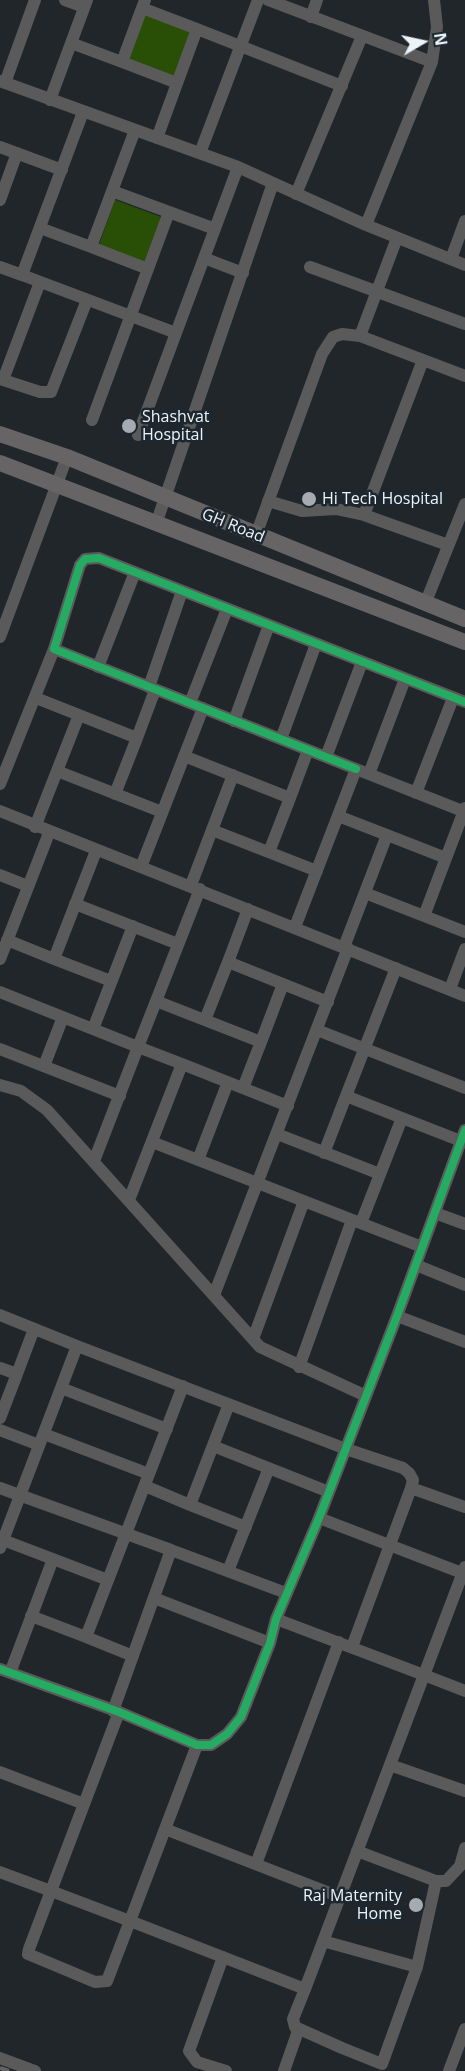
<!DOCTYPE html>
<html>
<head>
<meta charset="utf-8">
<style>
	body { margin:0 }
	#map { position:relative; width:465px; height:2071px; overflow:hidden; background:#21262b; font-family:"Open Sans",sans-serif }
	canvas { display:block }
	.north { position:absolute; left:393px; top:12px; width:60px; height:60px; -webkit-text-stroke:4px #1c2730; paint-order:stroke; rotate:81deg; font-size:16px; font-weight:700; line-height:24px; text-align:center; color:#ecf3f9 }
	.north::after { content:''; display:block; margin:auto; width:21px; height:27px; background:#ecf3f9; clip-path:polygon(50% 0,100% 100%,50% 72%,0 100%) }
</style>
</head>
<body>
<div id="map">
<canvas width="465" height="2071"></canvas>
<div class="north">N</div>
</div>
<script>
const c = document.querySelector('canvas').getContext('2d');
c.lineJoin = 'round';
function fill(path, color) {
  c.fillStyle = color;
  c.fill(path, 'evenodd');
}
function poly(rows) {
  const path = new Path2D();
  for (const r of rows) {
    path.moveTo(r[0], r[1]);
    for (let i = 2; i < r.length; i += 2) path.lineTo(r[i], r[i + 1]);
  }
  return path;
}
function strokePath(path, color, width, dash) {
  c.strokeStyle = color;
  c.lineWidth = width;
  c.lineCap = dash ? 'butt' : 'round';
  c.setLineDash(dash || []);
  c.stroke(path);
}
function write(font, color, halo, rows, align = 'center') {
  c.font = font + ' "Open Sans",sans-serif';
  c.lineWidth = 5;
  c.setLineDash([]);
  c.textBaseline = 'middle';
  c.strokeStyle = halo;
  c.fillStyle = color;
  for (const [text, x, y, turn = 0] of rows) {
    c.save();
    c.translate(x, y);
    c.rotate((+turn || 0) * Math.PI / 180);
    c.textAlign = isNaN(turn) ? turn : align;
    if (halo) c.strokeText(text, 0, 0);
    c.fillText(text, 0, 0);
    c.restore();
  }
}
fill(poly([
	[145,15,190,31,174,77,129,60],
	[115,200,161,217,144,262,99,245]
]), '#294f06');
strokePath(poly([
	[65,0,84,7],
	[268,0,432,62],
	[142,8,197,29],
	[311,17,317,0],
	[71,43,122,62,145,0],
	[122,62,177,83],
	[0,81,238,167,273,183],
	[5,83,35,0],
	[50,100,87,0],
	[83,112,22,275,176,333,238,167],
	[157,138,197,29,342,86],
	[0,147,62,170],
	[200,153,258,0],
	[112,191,215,229],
	[296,194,362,36],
	[0,200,17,153],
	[366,225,432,62,437,27,434,0],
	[40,228,91,247,135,130],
	[397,238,360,336,465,376],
	[91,247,148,269],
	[204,258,243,273],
	[451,259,465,221],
	[0,267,22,275],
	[310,267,465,324],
	[423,360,364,515,448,545],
	[0,379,40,392,51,392,87,300],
	[3,380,40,282],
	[92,420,169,212],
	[138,435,176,333],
	[268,501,302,511,336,509,364,515],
	[156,524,273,183,366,225,465,265],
	[256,535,322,354,333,337,342,334,360,336],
	[425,604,465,504],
	[0,637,67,457],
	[98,667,135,572],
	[149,687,182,591],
	[36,698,137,738,155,690],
	[190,703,227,609],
	[234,721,269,625],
	[281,739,316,644],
	[184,756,290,798,308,750],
	[326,757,362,662],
	[356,769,54,649,80,565,85,559,99,558,465,702],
	[57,771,162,812],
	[369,774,405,679],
	[0,784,54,649],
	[416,793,453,698],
	[115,794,137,738],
	[0,811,465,996],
	[338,816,387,835,344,947],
	[35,827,79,715],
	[212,830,317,871],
	[387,835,446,858],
	[269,852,290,798],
	[141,867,203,708],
	[0,875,28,886],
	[191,885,233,775],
	[365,893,465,932],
	[75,904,178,944],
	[424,916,465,808],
	[295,927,356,769,465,812],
	[7,940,54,959,96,851],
	[0,959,49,833],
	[54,959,111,981],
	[283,984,328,1002],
	[450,989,465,949],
	[0,992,138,1047,94,1161],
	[156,1001,261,1042,283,984,228,962,248,909],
	[205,1020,228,962],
	[93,1029,133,926],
	[317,1030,465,1088],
	[0,1049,120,1096],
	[182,1064,288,1106],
	[44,1066,63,1017],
	[0,1085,21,1091,47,1110,260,1347,366,1396],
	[243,1088,261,1042],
	[402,1118,461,1141],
	[277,1134,380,1174],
	[152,1142,422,1247],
	[324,1153,346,1096],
	[198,1160,228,1082],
	[129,1200,182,1064,138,1047,200,889],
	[435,1213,465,1224],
	[361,1223,402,1118,346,1096,396,968],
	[416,1265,465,1285],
	[214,1295,348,948],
	[0,1315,77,1346],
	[397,1316,465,1342],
	[253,1339,304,1201],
	[299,1367,352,1220],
	[0,1368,17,1374,34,1329],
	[61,1388,167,1429],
	[0,1418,17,1374],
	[0,1430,39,1445],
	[44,1434,149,1474],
	[213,1446,329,1492],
	[145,1486,190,1505,229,1404],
	[0,1488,171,1550,113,1711],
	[411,1488,465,1507],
	[190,1505,246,1527],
	[319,1518,462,1573],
	[3,1540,108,1580],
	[0,1548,77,1346,346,1449,403,1468,409,1473,413,1480,411,1488,352,1647],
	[171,1550,286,1593],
	[228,1571,269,1468],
	[154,1598,270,1643],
	[31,1616,86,1637],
	[276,1619,424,1675,465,1567],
	[133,1656,86,1637,183,1386],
	[0,1669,119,1712,197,1745,211,1745,227,1734,241,1717,270,1643,276,1619,319,1518,397,1316,465,1130],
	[10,1673,53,1559],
	[197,1745,130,1921,305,1989,293,2019,295,2027,342,2048,382,2064,417,1967,436,1881,446,1881,460,1866,465,1848],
	[390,1765,465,1791],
	[0,1772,84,1804],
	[165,1829,340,1897],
	[357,1851,436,1881],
	[256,1864,339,1642],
	[0,1872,51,1891,130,1921,107,1981,95,1982,28,1954,29,1949,51,1891,119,1712],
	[323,1941,417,1967],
	[223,1957,189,2051,197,2062,226,2071],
	[305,1989,424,1675,465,1691],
	[0,2058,35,2071],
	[284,2071,298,2031],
	[449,2071,465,2029]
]), '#5b5a5b', 12);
strokePath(poly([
	[0,434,67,457,465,619],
	[0,463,465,642]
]), '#666465', 16);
strokePath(poly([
	[0,2068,9,2071]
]), '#646466', 4, [12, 6]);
strokePath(poly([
	[356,769,54,649,80,565,85,559,99,558,465,702],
	[0,1669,119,1712,197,1745,211,1745,227,1734,241,1717,270,1643,276,1619,319,1518,397,1316,465,1130]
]), '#26ab63', 8);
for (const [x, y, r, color] of [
	[129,426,8,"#a5abb1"],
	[309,499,8,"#a5abb1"],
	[416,1905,8,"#a5abb1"]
]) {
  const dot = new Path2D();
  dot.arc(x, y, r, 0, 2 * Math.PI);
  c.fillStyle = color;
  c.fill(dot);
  strokePath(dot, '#1c2730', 2);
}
write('16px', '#ecf3f9', '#1c2730', [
	["Shashvat",142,417],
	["Hospital",142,435],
	["Hi Tech Hospital",322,499],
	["Raj Maternity",402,1896,"right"],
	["Home",402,1914,"right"]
], 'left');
write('16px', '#ecf3f9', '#1c2730', [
	["GH Road",233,526,22]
]);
</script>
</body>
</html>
